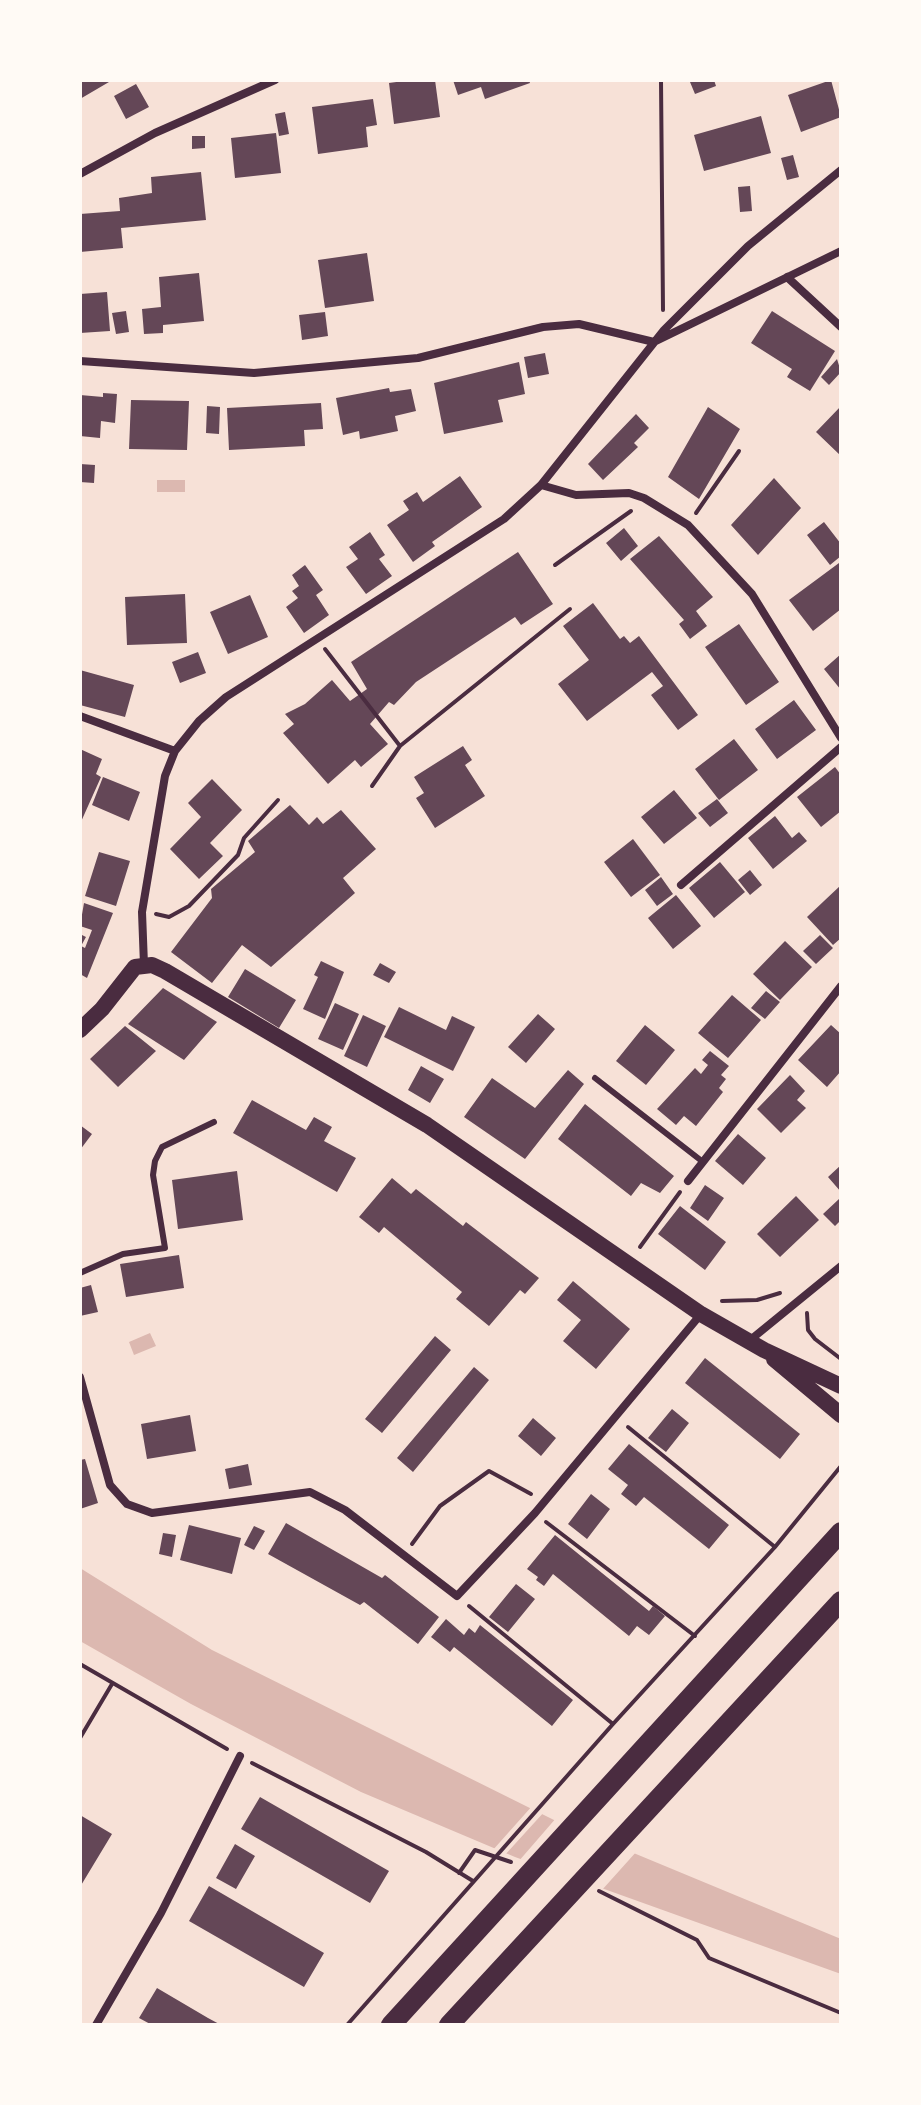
<!DOCTYPE html>
<html>
<head>
<meta charset="utf-8">
<style>
	body { margin:0 }
	#map { position:relative; width:921px; height:2105px; overflow:hidden; background:#f7e1d7; font-family:Cabin,sans-serif }
	canvas { display:block }
	.frame { position:absolute; inset:0; border:82px solid #fffaf5; pointer-events:none }
</style>
</head>
<body>
<div id="map">
<canvas width="921" height="2105"></canvas>
<div class="frame"></div>
</div>
<script>
const c = document.querySelector('canvas').getContext('2d');
c.lineJoin = 'round';
function fill(path, color) {
  c.fillStyle = color;
  c.fill(path, 'evenodd');
}
function poly(rows) {
  const path = new Path2D();
  for (const r of rows) {
    path.moveTo(r[0], r[1]);
    for (let i = 2; i < r.length; i += 2) path.lineTo(r[i], r[i + 1]);
  }
  return path;
}
function strokePath(path, color, width, dash) {
  c.strokeStyle = color;
  c.lineWidth = width;
  c.lineCap = dash ? 'butt' : 'round';
  c.setLineDash(dash || []);
  c.stroke(path);
}
fill(poly([
	[157,480,185,480,185,492,157,492],
	[150,1333,156,1346,134,1355,129,1342],
	[80,1568,212,1650,554,1820,841,1939,841,1974,515,1857,361,1792,191,1704,80,1641]
]), '#dcb8b0');
fill(poly([
	[533,1805,545,1811,504,1856,492,1851],
	[557,1817,637,1851,602,1890,518,1862]
]), '#f7e1d7');
fill(poly([
	[80,80,108,80,109,82,80,99],
	[411,80,435,80,440,117,394,124,389,83],
	[453,80,529,80,530,83,485,99,481,87,458,95],
	[695,80,714,80,716,86,695,94,690,82],
	[831,80,841,117,801,132,788,95],
	[136,84,149,107,126,119,114,96],
	[373,99,377,125,366,127,368,147,318,154,312,107],
	[285,112,289,134,279,136,275,114],
	[761,116,771,153,704,171,694,135],
	[276,133,281,173,235,178,231,138],
	[192,136,205,136,205,148,192,149],
	[793,155,799,177,787,180,781,158],
	[201,172,206,220,121,228,123,248,80,252,80,214,120,211,119,198,152,193,151,177],
	[750,186,752,211,740,212,738,187],
	[367,253,374,301,325,308,318,260],
	[199,273,204,321,163,325,163,333,144,334,142,309,161,307,159,277],
	[107,292,110,331,80,333,80,294],
	[126,311,129,332,116,334,112,313],
	[772,311,835,351,810,391,787,377,792,369,751,343],
	[325,312,328,336,302,340,299,315],
	[545,353,549,374,528,378,524,357],
	[837,359,841,372,829,385,821,377],
	[519,362,525,394,498,400,503,422,444,434,434,383],
	[389,388,390,392,411,389,416,411,395,416,398,431,360,439,359,431,343,435,336,398],
	[103,393,117,394,115,423,101,421,100,438,80,436,80,395,103,397],
	[131,400,189,401,187,450,129,449],
	[321,403,323,429,304,430,305,446,229,450,227,408],
	[207,406,220,407,219,434,206,433],
	[841,406,841,456,816,432],
	[708,407,740,429,699,499,668,477],
	[636,414,649,428,634,443,638,447,603,480,588,464],
	[80,464,95,465,94,483,80,482],
	[460,476,482,507,432,542,435,546,413,562,387,525,409,510,403,501,417,492,423,502],
	[774,478,801,508,758,555,731,525],
	[824,522,841,544,841,556,830,565,807,535],
	[624,528,638,546,621,561,606,543],
	[370,532,385,555,379,559,392,576,366,594,346,567,358,559,349,547],
	[659,536,713,597,696,611,707,626,690,639,679,624,684,620,630,559],
	[518,552,553,604,521,625,515,617,416,682,394,705,389,702,370,724,388,744,361,767,355,760,328,784,283,733,294,724,285,714,305,704,332,680,350,701,367,689,351,662],
	[839,563,841,609,813,631,789,600],
	[305,565,323,590,316,595,329,615,304,633,286,607,298,598,292,591,299,586,292,575],
	[185,594,187,643,127,645,125,597],
	[250,595,268,637,228,654,210,612],
	[593,603,620,639,624,636,630,643,639,636,698,715,678,730,651,695,663,686,652,672,587,721,558,684,589,660,563,626],
	[739,624,779,682,746,705,705,647],
	[198,652,206,673,180,683,172,662],
	[841,654,841,690,824,669],
	[80,670,134,685,125,717,80,705],
	[794,700,816,730,777,759,755,729],
	[734,739,758,770,719,800,695,769],
	[463,746,472,760,465,765,485,796,435,828,416,798,424,793,414,777],
	[80,749,102,759,96,774,101,777,80,824],
	[835,767,841,775,841,811,821,827,797,797],
	[103,777,140,792,129,821,92,805],
	[212,779,242,810,210,843,223,856,199,879,170,849,201,817,188,803],
	[674,790,697,818,664,844,641,817],
	[717,799,728,813,710,827,698,813],
	[290,805,309,825,317,817,323,824,341,810,376,849,343,878,355,893,271,967,242,945,212,983,171,952,212,898,211,889,255,852,248,841],
	[775,816,792,838,799,832,807,841,773,869,748,838],
	[633,839,660,875,631,897,604,862],
	[99,852,130,861,116,906,85,896],
	[720,862,745,892,714,918,689,888],
	[750,870,762,885,750,895,738,880],
	[661,877,673,894,657,906,645,890],
	[841,885,841,938,833,945,807,917],
	[676,895,701,926,673,949,648,918],
	[84,903,113,913,87,978,80,974,80,934,86,937,81,946,85,948,92,930,80,926],
	[820,935,833,948,816,964,803,951],
	[785,941,812,967,780,1000,753,974],
	[321,961,344,972,325,1019,303,1009,318,977,314,975],
	[380,963,396,972,389,983,373,975],
	[245,969,296,1000,279,1028,228,997],
	[163,988,217,1022,184,1060,128,1024],
	[766,991,780,1002,765,1019,751,1008],
	[732,995,761,1020,728,1058,698,1033],
	[335,1003,359,1014,343,1050,318,1039],
	[399,1007,446,1030,452,1016,475,1027,453,1071,384,1037],
	[538,1014,555,1029,526,1063,508,1047],
	[363,1015,386,1026,367,1067,344,1056],
	[645,1025,675,1050,646,1085,616,1061],
	[831,1025,841,1034,841,1071,827,1087,798,1060],
	[125,1026,156,1051,118,1087,90,1059],
	[710,1051,729,1066,721,1075,726,1079,719,1088,723,1092,696,1126,684,1116,676,1125,657,1109,695,1068,701,1074,708,1065,702,1060],
	[421,1066,444,1079,430,1103,408,1090],
	[568,1070,584,1084,525,1159,464,1117,492,1078,535,1108],
	[790,1075,805,1091,797,1100,806,1108,781,1133,757,1109],
	[252,1100,306,1130,314,1117,332,1127,324,1141,356,1158,337,1192,233,1133],
	[585,1104,674,1176,660,1193,641,1183,631,1196,558,1139],
	[80,1125,92,1134,80,1150],
	[738,1134,766,1158,743,1185,715,1161],
	[841,1165,841,1192,828,1177],
	[237,1171,243,1220,178,1229,172,1180],
	[392,1178,411,1194,416,1189,463,1226,466,1222,539,1278,525,1294,520,1290,489,1326,456,1299,462,1292,403,1243,384,1227,379,1233,359,1217],
	[705,1185,724,1198,708,1221,690,1208],
	[796,1196,819,1220,780,1257,757,1234],
	[839,1199,841,1220,835,1226,823,1214],
	[680,1206,726,1242,705,1270,658,1234],
	[179,1255,184,1288,126,1297,120,1264],
	[573,1281,630,1329,596,1369,563,1341,581,1320,557,1300],
	[91,1285,98,1312,80,1316,80,1288],
	[435,1336,451,1350,382,1433,365,1419],
	[705,1358,800,1434,780,1459,685,1383],
	[474,1367,489,1380,413,1472,397,1458],
	[672,1409,689,1423,666,1452,648,1438],
	[190,1415,196,1451,147,1459,141,1424],
	[533,1418,556,1438,541,1456,518,1436],
	[629,1444,729,1525,709,1549,644,1497,636,1506,621,1494,628,1485,608,1469],
	[85,1459,98,1503,80,1509,80,1460],
	[248,1464,252,1485,229,1489,225,1469],
	[591,1494,610,1509,587,1539,568,1524],
	[286,1523,382,1578,385,1575,439,1617,418,1644,364,1602,360,1605,268,1554],
	[189,1525,241,1538,232,1574,180,1560],
	[254,1526,265,1531,254,1550,244,1545],
	[163,1533,176,1535,172,1557,159,1554],
	[555,1535,649,1611,653,1606,665,1616,649,1635,637,1626,629,1636,553,1574,544,1586,536,1580,538,1577,527,1569],
	[516,1584,535,1599,508,1632,489,1617],
	[446,1619,464,1635,469,1628,475,1633,480,1625,573,1700,552,1726,454,1647,450,1652,431,1637],
	[260,1797,389,1871,370,1903,241,1829],
	[80,1815,112,1834,80,1887],
	[235,1844,255,1856,236,1889,216,1878],
	[209,1886,324,1953,304,1987,189,1921],
	[157,1988,208,2018,221,2025,152,2025,139,2018]
]), '#644757');
strokePath(poly([
	[661,80,663,310],
	[696,513,739,451],
	[555,565,631,511],
	[325,649,400,746],
	[372,786,400,746,570,609],
	[156,914,169,917,189,906,238,855,244,838,278,800],
	[640,1247,680,1192],
	[722,1301,757,1300,780,1293],
	[807,1313,808,1330,815,1339,841,1359],
	[628,1427,775,1547],
	[546,1522,695,1636],
	[412,1544,440,1506,489,1471,531,1494],
	[469,1606,613,1724],
	[80,1664,227,1749],
	[80,1738,112,1684],
	[252,1763,426,1852,473,1881],
	[459,1873,475,1850,511,1862],
	[599,1891,697,1940,709,1958,841,2013],
	[347,2025,613,1724,775,1547,841,1466]
]), '#4a2c40', 4);
strokePath(poly([
	[595,1078,703,1162],
	[80,1273,123,1254,165,1248,153,1175,155,1161,162,1147,214,1122]
]), '#4a2c40', 6);
strokePath(poly([
	[80,174,155,133,275,80],
	[787,277,841,327],
	[80,361,254,373,418,358,543,327,579,324,654,342,841,251],
	[541,485,576,495,629,493,644,498,688,525,752,594,841,738],
	[80,716,175,751],
	[681,885,841,747],
	[144,965,142,912,165,776,175,751,199,721,226,697,504,519,541,485,664,330,748,246,841,170],
	[688,1181,841,986],
	[749,1341,841,1266],
	[80,1377,110,1485,127,1504,152,1513,310,1492,345,1510,457,1596,535,1513,701,1314],
	[96,2025,161,1913,240,1756]
]), '#4a2c40', 8);
strokePath(poly([
	[80,1030,102,1009,135,967,152,965,165,971,427,1125,701,1314,764,1350,841,1386],
	[774,1359,841,1415]
]), '#4a2c40', 16);
strokePath(poly([
	[391,2025,841,1532],
	[449,2025,841,1601]
]), '#4a2c40', 20);
</script>
</body>
</html>
